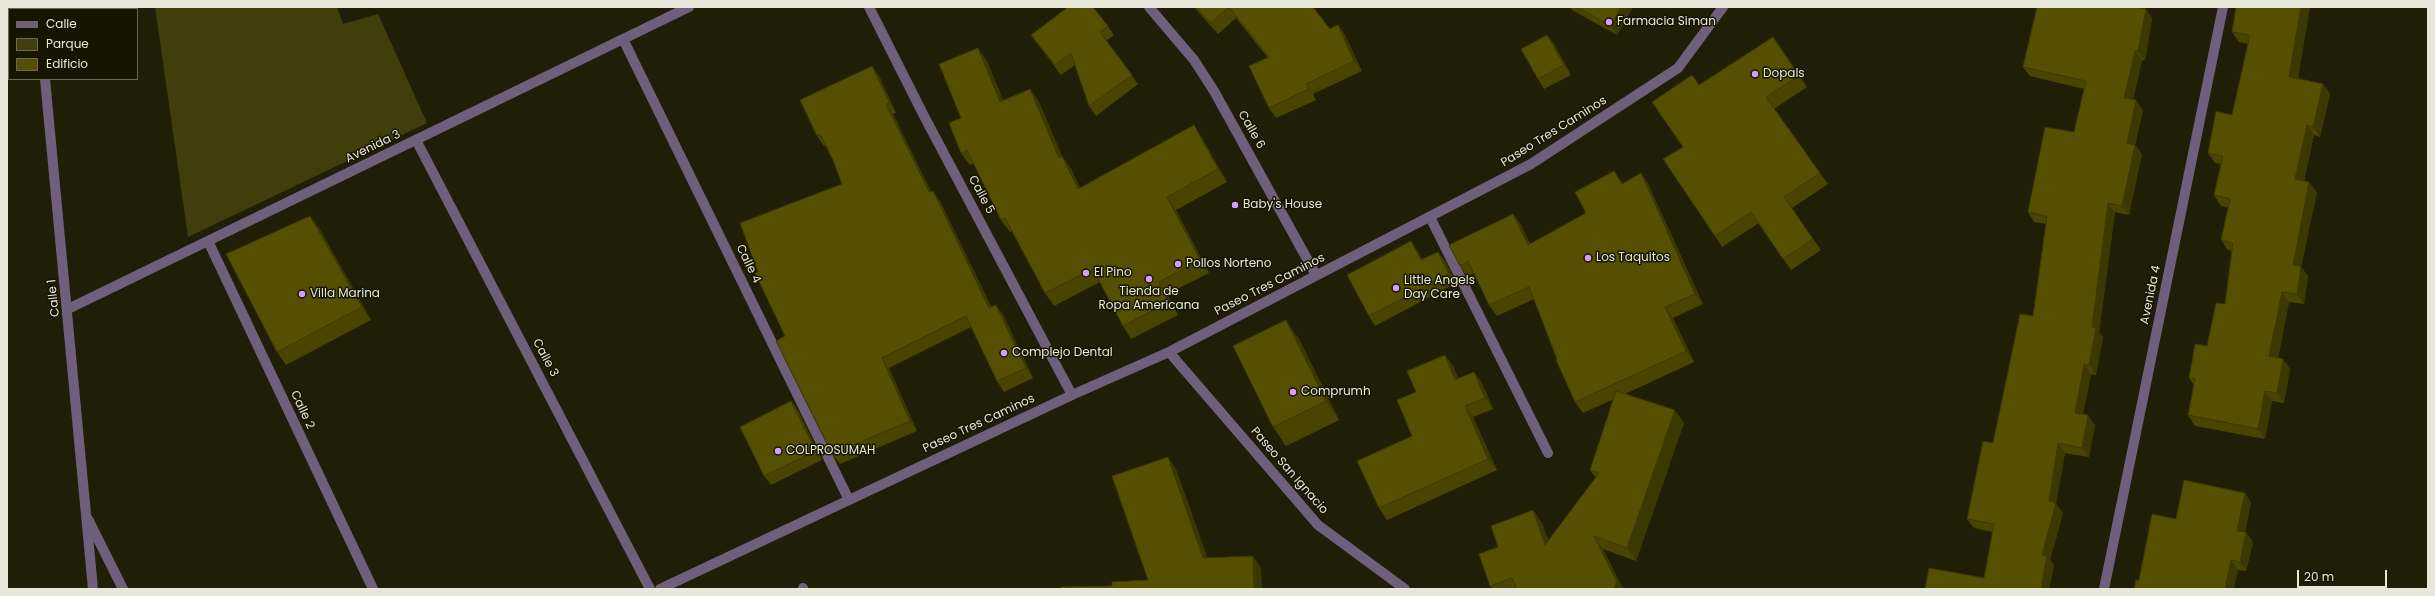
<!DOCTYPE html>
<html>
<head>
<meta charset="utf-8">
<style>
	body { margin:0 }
	#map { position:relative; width:2435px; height:596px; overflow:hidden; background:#201e07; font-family:Poppins,sans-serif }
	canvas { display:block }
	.frame { position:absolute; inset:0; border:8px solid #e8e7d9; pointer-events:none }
	.legend { position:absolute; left:8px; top:8px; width:130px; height:72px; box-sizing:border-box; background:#161501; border:1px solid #6a6957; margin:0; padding:5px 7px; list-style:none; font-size:12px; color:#e8e7d9 }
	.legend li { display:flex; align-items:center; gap:8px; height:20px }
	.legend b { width:20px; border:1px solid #6a6957 }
	.scale { position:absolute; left:2297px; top:570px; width:90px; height:18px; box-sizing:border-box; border:2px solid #e8e7d9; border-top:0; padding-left:5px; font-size:12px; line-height:14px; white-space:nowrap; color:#e8e7d9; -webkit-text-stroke:3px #161501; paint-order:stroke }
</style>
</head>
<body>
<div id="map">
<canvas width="2435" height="596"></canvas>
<div class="frame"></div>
<ul class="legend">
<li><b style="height:5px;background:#6f5f7d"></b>Calle</li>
<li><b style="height:11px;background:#423e0b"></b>Parque</li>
<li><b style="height:11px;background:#555001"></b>Edificio</li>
</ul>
<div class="scale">20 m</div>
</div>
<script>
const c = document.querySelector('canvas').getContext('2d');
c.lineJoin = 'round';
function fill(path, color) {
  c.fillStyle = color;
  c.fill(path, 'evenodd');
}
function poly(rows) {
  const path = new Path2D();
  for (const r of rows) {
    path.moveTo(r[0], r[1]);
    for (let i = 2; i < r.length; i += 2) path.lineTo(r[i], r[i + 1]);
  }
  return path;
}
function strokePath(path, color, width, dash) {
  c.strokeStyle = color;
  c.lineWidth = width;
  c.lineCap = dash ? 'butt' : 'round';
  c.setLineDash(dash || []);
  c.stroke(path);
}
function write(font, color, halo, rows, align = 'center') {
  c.font = font + ' Poppins,sans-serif';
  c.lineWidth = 3;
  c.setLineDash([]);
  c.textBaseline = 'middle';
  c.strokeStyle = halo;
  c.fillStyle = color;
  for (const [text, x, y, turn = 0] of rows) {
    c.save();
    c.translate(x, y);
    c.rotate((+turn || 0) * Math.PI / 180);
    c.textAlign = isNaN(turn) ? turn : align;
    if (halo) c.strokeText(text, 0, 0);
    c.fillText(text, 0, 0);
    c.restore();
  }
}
fill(poly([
	[155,7,337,7,343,24,378,14,427,123,188,237]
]), '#423e0b');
strokePath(poly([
	[38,7,38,9],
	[869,7,924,116,1072,395],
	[1149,7,1194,60,1214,91,1316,275],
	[623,39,849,500],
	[45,79,93,589],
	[416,140,650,589],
	[1430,217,1548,453],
	[208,241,373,589],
	[68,309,689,7],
	[1169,352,1318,525,1405,589],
	[88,519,123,589],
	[803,588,803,589],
	[660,589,1072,395,1169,352,1531,164,1678,68,1723,7],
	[2104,589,2223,7]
]), '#6f5f7d', 10);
fill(poly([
	[1194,7,1313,7,1330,29,1338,25,1345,35,1362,71,1313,94,1316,100,1276,118,1269,108,1268,58,1236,18,1218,34],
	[1570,7,1633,7,1617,35,1572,10],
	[2236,7,2310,7,2298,78,2323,84,2330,94,2320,137,2314,135,2304,181,2317,192,2301,267,2308,276,2304,304,2289,302,2278,358,2283,359,2290,369,2284,403,2272,401,2265,439,2195,426,2188,415,2194,385,2189,378,2207,346,2225,304,2232,251,2228,250,2221,240,2228,207,2221,206,2214,195,2221,164,2215,163,2208,153,2232,115,2248,44,2239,42,2232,32],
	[2146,9,2152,18,2145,61,2142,60,2133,100,2143,110,2135,145,2142,154,2129,215,2115,212,2099,332,2103,337,2096,375,2091,374,2083,414,2095,425,2089,457,2065,453,2056,504,2063,513,2050,560,2054,565,2049,589,1925,589,1984,578,1993,532,1974,528,1967,519,1993,443,2033,316,2046,224,2034,222,2028,212,2074,132,2084,89,2030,76,2023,67],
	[1108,26,1114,35,1106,41,1138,84,1096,116,1089,106,1075,65,1061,75,1031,35],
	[1547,35,1554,44,1571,75,1544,89,1538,79],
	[1773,37,1807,87,1774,109,1828,184,1792,208,1821,250,1791,270,1759,223,1722,247,1715,236,1683,147],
	[987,61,1003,100,1030,89,1039,102,1062,156,1071,169,1080,188,1194,125,1202,138,1227,182,1176,210,1209,273,1167,294,1178,315,1131,339,1123,326,1100,282,1054,306,1045,293,1012,231,1010,232,1001,220,974,163,970,165,961,153,961,118],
	[879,76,896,113,893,114,931,192,940,201,991,307,996,305,1003,315,1033,378,1004,392,997,381,971,327,889,368,917,431,840,464,832,454,785,336,758,272,842,184,833,160,826,145,824,146,817,136],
	[1648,184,1703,304,1673,318,1694,362,1625,394,1684,423,1636,561,1603,549,1623,589,1493,589,1490,586,1498,547,1533,510,1542,523,1548,541,1596,478,1590,470,1614,399,1583,413,1575,402,1534,299,1497,316,1489,305,1474,273,1467,277,1460,266,1513,214,1521,225,1530,244,1586,213],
	[319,228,371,320,286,365,277,352],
	[1417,250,1422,259,1438,252,1445,261,1456,283,1375,326,1369,316],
	[1299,339,1339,420,1286,446,1273,427],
	[1445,355,1453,366,1458,378,1474,372,1482,383,1493,409,1473,417,1497,470,1387,520,1379,508,1412,436,1416,392],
	[791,401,798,410,822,460,771,485,764,476],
	[2251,502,2245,532,2246,532,2253,542,2246,571,2238,570,2139,580,2176,519]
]), '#494501');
fill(poly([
	[1621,7,1633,7,1617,35,1611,26],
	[2301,7,2310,7,2296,87,2289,77],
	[2146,9,2152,18,2145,61,2138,51],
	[1338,25,1345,35,1362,71,1354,61],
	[1547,35,1554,44,1571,75,1564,65],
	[1773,37,1781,48,1807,87,1799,76],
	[978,48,987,61,1009,114,1000,102],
	[2135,51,2142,60,2131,107,2124,98],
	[872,66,879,76,896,113,889,102],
	[2323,84,2330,94,2320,137,2313,127],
	[1030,89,1039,102,1068,170,1059,158],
	[2136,100,2143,110,2135,145,2142,154,2129,215,2122,206,2127,143],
	[886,104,893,114,937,203,929,192],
	[1194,125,1202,138,1227,182,1218,169],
	[2307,125,2314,135,2302,189,2295,179],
	[1062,156,1071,169,1087,201,1078,189],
	[1614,171,1622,182,1629,195,1622,184],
	[1641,173,1648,184,1703,304,1695,294],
	[2309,182,2317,192,2301,267,2308,276,2304,304,2297,294,2293,265],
	[933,191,940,201,997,318,989,308],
	[1167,197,1176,210,1209,273,1200,260],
	[2108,203,2115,212,2099,332,2103,337,2096,375,2089,365,2092,327],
	[1513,214,1521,225,1536,256,1528,245],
	[310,216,319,228,371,320,362,307],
	[1411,241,1417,250,1427,269,1421,260],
	[1438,252,1445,261,1456,283,1449,274],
	[1159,282,1167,294,1178,315,1169,302],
	[2282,292,2289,302,2276,366,2269,356],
	[996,305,1003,315,1033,378,1026,368],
	[1665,307,1673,318,1694,362,1686,351],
	[1286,320,1299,339,1339,420,1326,401],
	[1445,355,1453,366,1463,391,1455,380],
	[882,358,889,368,917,431,910,421],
	[2283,359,2290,369,2284,403,2277,393],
	[2084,364,2091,374,2081,422,2075,413],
	[1474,372,1482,383,1493,409,1485,398],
	[2265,391,2272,401,2265,439,2258,429],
	[791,401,798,410,822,460,816,451],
	[1465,406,1473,417,1497,470,1488,459],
	[1675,410,1684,423,1636,561,1627,548],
	[2088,415,2095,425,2089,457,2082,448],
	[2058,443,2065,453,2056,504,2063,513,2050,560,2054,565,2049,589,2041,589,2042,555,2049,501],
	[1168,457,1176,469,1212,570,1203,558],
	[2245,493,2251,502,2243,540,2237,531],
	[1533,510,1542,523,1555,557,1545,545],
	[2246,532,2253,542,2246,571,2240,562],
	[1594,536,1603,549,1623,589,1614,589],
	[1253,556,1261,568,1262,589,1254,589],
	[2231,560,2238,570,2234,589,2225,589]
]), '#3c3801');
const building = poly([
	[1068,7,1093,7,1108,26,1100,32,1132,75,1089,106,1071,53,1055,65,1031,35,1068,7],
	[1196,7,1313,7,1330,29,1338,25,1354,61,1306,84,1309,89,1269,108,1249,66,1269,57,1229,7,1211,23,1196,7],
	[1577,7,1621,7,1611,26,1577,7],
	[2037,7,2135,7,2146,9,2138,51,2135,51,2124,98,2136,100,2127,143,2135,145,2122,206,2108,203,2092,327,2096,328,2089,365,2084,364,2075,413,2088,415,2082,448,2058,443,2049,501,2056,503,2042,555,2047,556,2041,589,1925,589,1929,568,1984,578,1994,524,1967,519,1983,441,1993,443,2020,314,2033,316,2047,216,2028,212,2045,127,2074,132,2086,81,2023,67,2037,7],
	[2236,7,2301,7,2289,77,2323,84,2313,127,2307,125,2295,179,2309,182,2293,265,2301,266,2297,294,2282,292,2269,356,2283,359,2277,393,2265,391,2258,429,2188,415,2195,379,2189,378,2195,344,2207,346,2216,303,2225,304,2233,243,2221,240,2230,199,2214,195,2223,156,2208,153,2216,111,2232,115,2250,35,2232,32,2236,7],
	[1547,35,1564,65,1538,79,1521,49,1547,35],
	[1773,37,1799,76,1766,97,1820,173,1784,197,1813,239,1783,259,1751,212,1715,236,1663,159,1683,147,1652,102,1692,75,1699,85,1773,37],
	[978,48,1000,102,1030,89,1059,158,1062,156,1078,189,1194,125,1218,169,1167,197,1200,260,1159,282,1169,302,1123,326,1093,269,1045,293,1005,218,1001,220,967,150,961,153,949,123,961,118,939,64,978,48],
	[872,66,889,102,886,104,929,192,933,191,989,308,996,305,1026,368,997,381,966,316,882,358,910,421,832,454,776,341,785,336,755,273,758,272,740,223,842,184,833,160,820,134,817,136,800,100,872,66],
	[1614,171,1622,184,1641,173,1695,294,1665,307,1686,351,1575,402,1556,360,1557,359,1529,287,1489,305,1468,261,1460,266,1449,245,1513,214,1528,245,1586,213,1575,192,1614,171],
	[310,216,362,307,277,352,226,254,310,216],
	[1411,241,1421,260,1438,252,1449,274,1369,316,1347,275,1411,241],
	[1286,320,1326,401,1273,427,1233,346,1286,320],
	[1445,355,1455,380,1474,372,1485,398,1465,406,1488,459,1379,508,1357,461,1412,436,1397,400,1416,392,1407,371,1445,355],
	[1616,391,1675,410,1627,548,1594,536,1617,582,1614,589,1517,589,1512,578,1490,586,1479,554,1498,547,1491,526,1533,510,1545,545,1599,473,1590,470,1616,391],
	[791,401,816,451,764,476,740,427,791,401],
	[1168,457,1203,558,1253,556,1254,589,1061,589,1061,587,1112,586,1112,582,1148,580,1112,476,1168,457],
	[2184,480,2245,493,2237,531,2246,532,2240,562,2231,560,2225,589,2134,589,2136,580,2139,580,2152,514,2176,519,2184,480]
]);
fill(building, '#555001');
strokePath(building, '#3c3801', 1);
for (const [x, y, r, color] of [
	[1609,22,4,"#d39cfd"],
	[1755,74,4,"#d39cfd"],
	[1235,205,4,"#d39cfd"],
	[1588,258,4,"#d39cfd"],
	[1178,264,4,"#d39cfd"],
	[1086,273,4,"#d39cfd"],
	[1149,279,4,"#d39cfd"],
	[1396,288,4,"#d39cfd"],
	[302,294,4,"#d39cfd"],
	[1004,353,4,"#d39cfd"],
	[1293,392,4,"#d39cfd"],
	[778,451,4,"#d39cfd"]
]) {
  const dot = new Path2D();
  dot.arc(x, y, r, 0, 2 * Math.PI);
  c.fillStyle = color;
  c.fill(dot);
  strokePath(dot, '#161501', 1.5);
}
write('12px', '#e8e7d9', '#161501', [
	["Farmacia Siman",1617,22],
	["Dopals",1763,74],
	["Baby's House",1243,205],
	["Los Taquitos",1596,258],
	["Pollos Norteno",1186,264],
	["El Pino",1094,273],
	["Little Angels",1404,281],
	["Day Care",1404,295],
	["Tienda de",1149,292,"center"],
	["Ropa Americana",1149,306,"center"],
	["Villa Marina",310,294],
	["Complejo Dental",1012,353],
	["Comprumh",1301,392],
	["COLPROSUMAH",786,451]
], 'left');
write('12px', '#e8e7d9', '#161501', [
	["Calle 6",1251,130,60],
	["Paseo Tres Caminos",1554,132,-32],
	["Avenida 3",373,147,-26],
	["Calle 5",981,195,62],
	["Calle 4",748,264,64],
	["Paseo Tres Caminos",1270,285,-27],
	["Avenida 4",2151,295,-78],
	["Calle 1",54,298,-96],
	["Calle 3",545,358,62],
	["Calle 2",302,410,65],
	["Paseo Tres Caminos",979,424,-25],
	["Paseo San Ignacio",1289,471,49]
]);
</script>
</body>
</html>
